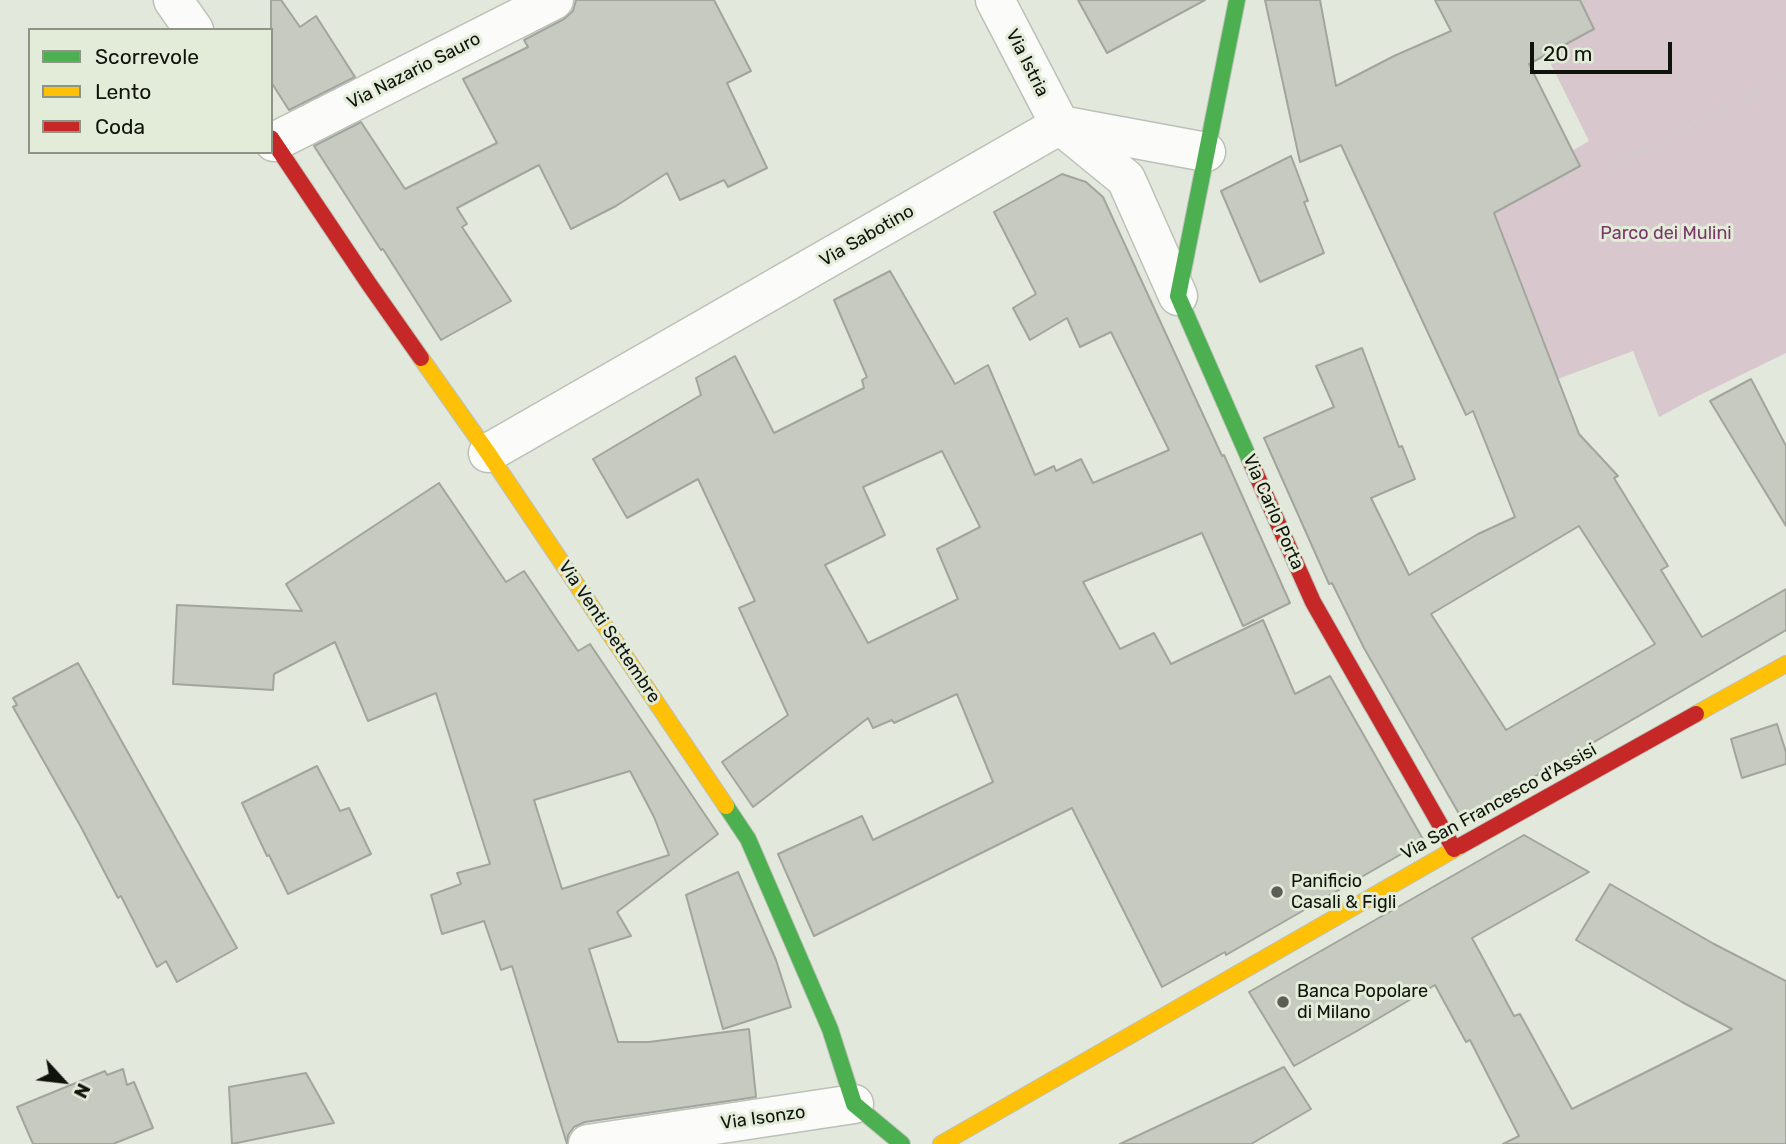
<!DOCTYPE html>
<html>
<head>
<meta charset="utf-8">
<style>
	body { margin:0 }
	#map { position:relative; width:1786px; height:1144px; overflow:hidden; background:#e2e8dc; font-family:Rubik,sans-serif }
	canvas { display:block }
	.legend { position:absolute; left:28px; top:28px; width:245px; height:126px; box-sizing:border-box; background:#e2ecd8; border:2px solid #8e9586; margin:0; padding:9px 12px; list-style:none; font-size:21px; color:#10130c }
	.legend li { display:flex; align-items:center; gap:14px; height:35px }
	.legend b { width:35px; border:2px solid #8e9586 }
	.north { position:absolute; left:28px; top:1046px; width:70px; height:70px; -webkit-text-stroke:5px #e2ecd8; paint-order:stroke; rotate:117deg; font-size:19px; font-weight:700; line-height:28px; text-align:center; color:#10130c }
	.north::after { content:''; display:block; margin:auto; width:24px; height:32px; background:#10130c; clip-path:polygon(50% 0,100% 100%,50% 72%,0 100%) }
	.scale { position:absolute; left:1530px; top:42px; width:142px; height:32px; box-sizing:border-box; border:4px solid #10130c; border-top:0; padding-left:9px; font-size:21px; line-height:24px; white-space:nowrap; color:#10130c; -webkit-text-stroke:5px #e2ecd8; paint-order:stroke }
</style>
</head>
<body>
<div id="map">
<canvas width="1786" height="1144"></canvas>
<ul class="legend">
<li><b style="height:9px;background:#4caf50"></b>Scorrevole</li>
<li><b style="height:9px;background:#ffc107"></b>Lento</li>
<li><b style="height:9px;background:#c62828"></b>Coda</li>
</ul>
<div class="north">N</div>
<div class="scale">20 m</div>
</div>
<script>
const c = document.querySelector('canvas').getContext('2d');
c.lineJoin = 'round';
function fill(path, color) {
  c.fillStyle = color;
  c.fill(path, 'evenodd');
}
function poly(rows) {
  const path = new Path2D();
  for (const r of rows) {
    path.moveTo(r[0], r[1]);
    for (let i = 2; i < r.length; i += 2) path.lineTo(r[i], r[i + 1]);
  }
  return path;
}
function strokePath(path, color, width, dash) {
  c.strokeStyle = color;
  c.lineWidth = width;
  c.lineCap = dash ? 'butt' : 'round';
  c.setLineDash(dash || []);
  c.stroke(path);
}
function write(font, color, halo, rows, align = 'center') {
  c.font = font + ' Rubik,sans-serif';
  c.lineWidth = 6;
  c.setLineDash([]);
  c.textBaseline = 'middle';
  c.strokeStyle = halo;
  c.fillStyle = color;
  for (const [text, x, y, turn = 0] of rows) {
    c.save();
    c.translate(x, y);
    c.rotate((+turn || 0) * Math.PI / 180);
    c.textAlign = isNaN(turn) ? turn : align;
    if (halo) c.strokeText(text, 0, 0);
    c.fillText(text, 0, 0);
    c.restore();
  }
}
fill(poly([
	[1522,0,1786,0,1786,353,1700,395,1659,417,1633,351,1558,379,1475,208,1589,141,1535,32]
]), '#d8c8ce');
const building = poly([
	[271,0,281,0,300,27,316,16,355,77,289,110,271,82,271,0],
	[576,0,714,0,751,71,727,83,767,168,728,187,724,180,680,200,667,173,616,206,571,229,539,165,457,208,467,224,462,227,511,301,441,340,383,249,381,250,314,146,361,122,405,189,497,143,463,79,528,47,524,40,564,19,573,11,576,0],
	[1078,0,1205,0,1107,53,1078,0],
	[1265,0,1320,0,1336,86,1394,56,1451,31,1435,0,1580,0,1594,29,1529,64,1580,166,1494,213,1579,434,1618,476,1614,478,1668,566,1661,570,1702,637,1786,589,1786,630,1462,819,1364,648,1332,583,1329,584,1264,438,1334,407,1316,366,1362,348,1399,447,1402,446,1415,479,1371,498,1409,575,1478,534,1515,517,1473,411,1466,415,1341,145,1300,162,1265,0],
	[1579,526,1655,644,1506,730,1431,614,1579,526],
	[1291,156,1308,201,1304,202,1324,253,1260,282,1221,191,1291,156],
	[1062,174,1086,182,1103,197,1222,456,1224,455,1290,603,1243,626,1202,533,1083,582,1120,649,1154,633,1171,664,1263,620,1295,694,1330,676,1424,841,1226,955,1225,952,1162,987,1072,808,814,936,778,854,862,816,873,840,993,782,957,694,894,723,892,720,873,728,868,718,753,807,722,762,788,715,739,608,755,601,730,547,698,479,627,518,593,459,701,395,696,378,735,356,774,433,864,388,862,380,867,377,834,300,890,271,955,384,988,365,1035,475,1054,466,1056,471,1081,459,1093,483,1169,450,1111,332,1080,347,1067,318,1030,340,1013,308,1036,294,994,212,1062,174],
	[942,451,980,527,937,549,958,599,868,643,825,565,885,535,863,487,942,451],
	[1751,379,1786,446,1786,526,1710,401,1751,379],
	[439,483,506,582,524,571,578,651,590,644,718,834,617,912,631,936,589,949,618,1042,649,1042,749,1029,756,1097,585,1122,574,1127,568,1135,567,1144,512,966,501,970,484,921,442,934,431,895,461,884,457,873,490,864,436,693,368,721,335,642,274,674,273,690,173,684,177,605,302,611,286,584,439,483],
	[630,771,654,817,669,855,562,889,534,800,630,771],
	[78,663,237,948,177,982,166,961,157,967,121,896,118,898,81,827,13,707,17,705,13,698,78,663],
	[1777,724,1786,752,1786,764,1742,778,1731,739,1777,724],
	[317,766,340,811,349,808,371,854,288,894,269,855,267,856,242,803,317,766],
	[1524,835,1589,872,1472,938,1514,1016,1520,1014,1572,1109,1732,1029,1682,1002,1576,940,1610,884,1714,944,1786,981,1786,1144,1503,1144,1519,1136,1470,1040,1466,1042,1435,985,1357,1031,1294,1066,1249,992,1524,835],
	[738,872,776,960,791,1007,723,1029,686,895,738,872],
	[1284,1067,1311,1109,1251,1144,1120,1144,1284,1067],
	[123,1069,127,1085,134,1082,153,1128,113,1144,33,1144,17,1107,105,1071,107,1075,123,1069],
	[306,1073,334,1123,232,1144,229,1087,306,1073]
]);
fill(building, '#c6cac1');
strokePath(building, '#a2a59d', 2);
const street = poly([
	[173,0,194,30],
	[995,0,1060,125,1206,152],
	[274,142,554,0],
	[488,453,1060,125,1126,179,1178,296],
	[588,1144,854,1104]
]);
const fast = poly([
	[1237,0,1178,296,1252,465],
	[726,806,748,839,830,1029,854,1104,902,1144]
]);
const slow = poly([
	[421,358,488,453,726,806],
	[1696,714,1786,664],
	[941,1144,1460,846]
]);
const jam = poly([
	[271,138,369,284,421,358],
	[1252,465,1313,602,1454,849],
	[1460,846,1696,714]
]);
strokePath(street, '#bcc0b8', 41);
strokePath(fast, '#bcc0b8', 18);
strokePath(slow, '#bcc0b8', 18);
strokePath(jam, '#bcc0b8', 18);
strokePath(poly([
	[1614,165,1786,76]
]), '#cecfcc', 4.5, [2, 5]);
strokePath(street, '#fbfcfa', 38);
strokePath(fast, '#4caf50', 16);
strokePath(slow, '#ffc107', 16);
strokePath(jam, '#c62828', 16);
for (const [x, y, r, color] of [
	[1277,892,7,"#5a5e55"],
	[1283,1002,7,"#5a5e55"]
]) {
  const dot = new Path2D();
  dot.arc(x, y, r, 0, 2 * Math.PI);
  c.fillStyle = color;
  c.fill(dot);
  strokePath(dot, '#e2ecd8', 2.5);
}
write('18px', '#10130c', '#e2ecd8', [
	["Via Istria",1027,63,63],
	["Via Nazario Sauro",414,71,-27],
	["Via Sabotino",867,236,-30],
	["Via Carlo Porta",1273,512,66],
	["Via Venti Settembre",609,632,56],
	["Via San Francesco d'Assisi",1499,802,-29],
	["Via Isonzo",763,1118,-8]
]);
write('18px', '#793767', '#e2ecd8', [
	["Parco dei Mulini",1666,234]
]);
write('18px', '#10130c', '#e2ecd8', [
	["Panificio",1291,882],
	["Casali & Figli",1291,903],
	["Banca Popolare",1297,992],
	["di Milano",1297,1013]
], 'left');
</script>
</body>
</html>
